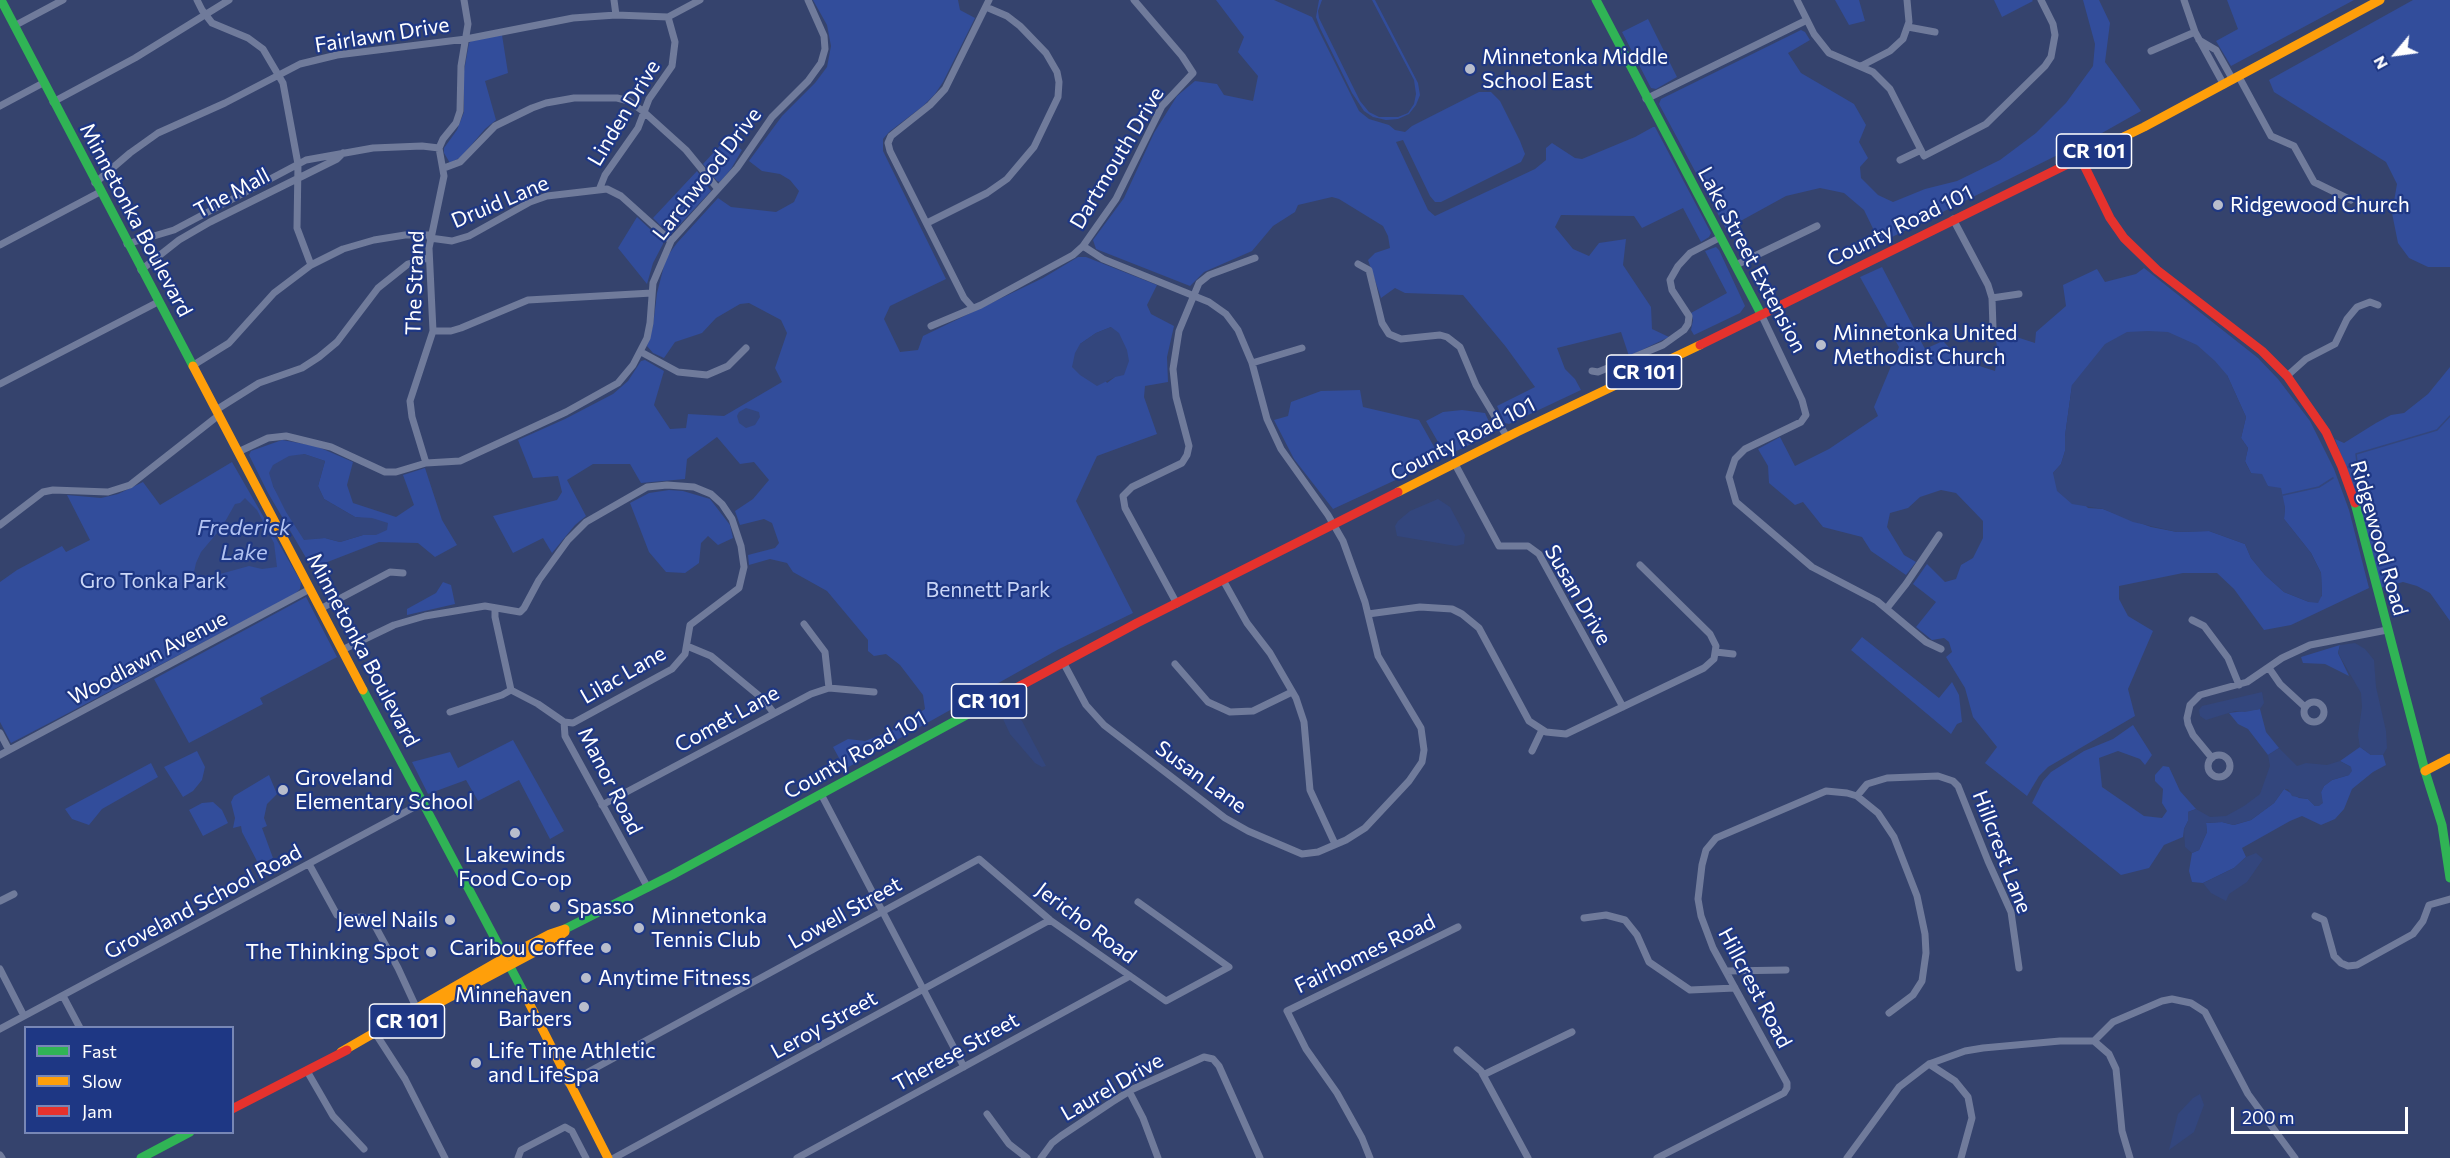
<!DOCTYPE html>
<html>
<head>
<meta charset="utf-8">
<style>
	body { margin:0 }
	#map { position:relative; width:2450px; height:1158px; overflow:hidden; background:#35436d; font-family:Commissioner,sans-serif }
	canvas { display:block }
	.legend { position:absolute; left:24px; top:1026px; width:210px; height:108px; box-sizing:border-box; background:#1e3784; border:2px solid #7887b5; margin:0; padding:8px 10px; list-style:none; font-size:18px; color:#fff }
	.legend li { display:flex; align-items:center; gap:12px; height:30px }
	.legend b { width:30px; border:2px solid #7887b5 }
	.north { position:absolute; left:2366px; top:24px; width:60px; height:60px; -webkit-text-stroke:4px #1e3784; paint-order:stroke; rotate:241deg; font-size:16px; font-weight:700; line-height:24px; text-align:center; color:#fff }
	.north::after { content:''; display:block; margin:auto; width:21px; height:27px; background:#fff; clip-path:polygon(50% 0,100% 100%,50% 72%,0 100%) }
	.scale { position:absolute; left:2231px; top:1107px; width:177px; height:27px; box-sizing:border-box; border:3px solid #fff; border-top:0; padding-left:8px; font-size:18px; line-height:21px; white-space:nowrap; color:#fff; -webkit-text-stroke:4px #1e3784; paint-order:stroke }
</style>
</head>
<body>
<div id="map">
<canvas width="2450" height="1158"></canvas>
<ul class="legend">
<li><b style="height:8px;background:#30b455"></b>Fast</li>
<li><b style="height:8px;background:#ff9f0a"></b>Slow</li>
<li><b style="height:8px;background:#e5322d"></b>Jam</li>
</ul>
<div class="north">N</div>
<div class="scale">200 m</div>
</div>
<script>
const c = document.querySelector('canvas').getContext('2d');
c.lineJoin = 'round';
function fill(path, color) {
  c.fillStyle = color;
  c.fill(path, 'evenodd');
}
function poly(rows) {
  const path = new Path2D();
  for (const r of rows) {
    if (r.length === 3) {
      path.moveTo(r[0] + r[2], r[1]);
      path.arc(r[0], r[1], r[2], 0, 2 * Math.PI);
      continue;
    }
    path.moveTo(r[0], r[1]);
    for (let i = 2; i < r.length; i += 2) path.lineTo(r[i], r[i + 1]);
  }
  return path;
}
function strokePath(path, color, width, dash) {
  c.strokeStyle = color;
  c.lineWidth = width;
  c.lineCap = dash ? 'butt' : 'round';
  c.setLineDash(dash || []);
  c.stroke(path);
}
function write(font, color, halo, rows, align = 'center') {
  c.font = font + ' Commissioner,sans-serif';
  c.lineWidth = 4.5;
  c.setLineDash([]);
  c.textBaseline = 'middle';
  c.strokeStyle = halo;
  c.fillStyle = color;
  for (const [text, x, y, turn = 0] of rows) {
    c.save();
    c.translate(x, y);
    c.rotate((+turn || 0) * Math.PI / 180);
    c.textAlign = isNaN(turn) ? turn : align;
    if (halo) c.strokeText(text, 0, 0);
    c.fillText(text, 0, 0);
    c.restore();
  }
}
fill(poly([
	[813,0,958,0,960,10,975,18,943,82,935,94,923,106,889,132,883,139,883,151,946,279,890,306,884,319,900,352,918,350,923,336,1043,278,1078,257,1086,257,1157,285,1147,305,1151,314,1174,326,1167,357,1168,382,1145,386,1144,397,1157,434,1097,456,1076,501,1133,613,1059,649,845,769,833,747,848,739,865,741,893,730,925,709,923,695,900,665,886,654,874,656,868,651,868,640,827,591,793,572,787,563,770,559,749,565,748,555,775,548,779,543,772,523,764,519,740,525,735,511,753,499,769,480,754,462,740,464,717,437,687,459,685,479,641,483,630,464,593,464,567,480,586,516,575,525,552,553,543,538,513,553,493,516,557,500,562,492,558,476,533,478,518,440,565,419,613,394,628,381,641,361,645,360,664,371,654,405,670,429,686,428,688,414,724,416,782,382,775,368,787,333,781,320,749,303,740,304,716,318,702,333,675,342,664,358,653,353,647,346,653,326,657,293,666,258,677,243,718,198,731,207,776,212,794,202,799,191,790,180,780,174,762,171,749,161,782,116,815,83,827,67,831,46,827,25],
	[1111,327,1115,377,1107,383,1080,344,1096,333],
	[1216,0,1274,0,1312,17,1359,111,1369,119,1389,125,1395,130,1405,132,1412,126,1479,92,1491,92,1500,101,1520,141,1525,154,1521,162,1441,202,1435,202,1430,196,1403,140,1396,142,1428,210,1435,216,1535,169,1546,160,1546,148,1552,143,1575,158,1582,159,1635,137,1653,127,1655,127,1711,233,1709,237,1701,242,1683,208,1642,228,1634,216,1561,215,1555,227,1573,249,1589,256,1599,243,1626,239,1623,265,1651,307,1652,329,1669,337,1629,356,1621,332,1557,348,1565,369,1575,379,1581,390,1509,424,1505,423,1497,406,1535,387,1506,347,1463,295,1405,293,1395,288,1381,298,1368,260,1375,253,1390,248,1388,236,1383,226,1339,199,1332,197,1298,205,1295,212,1273,226,1252,251,1204,272,1190,286,1096,249,1093,240,1124,198,1154,133,1177,96,1195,81,1217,84,1224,95,1253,101,1258,76,1238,52,1244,37],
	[1319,0,1322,0,1318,11,1319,18,1360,101,1369,112,1379,117,1398,117,1408,113,1414,104,1416,94,1414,80,1372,0,1375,0,1418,83,1420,95,1416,105,1409,114,1398,119,1386,120,1373,117,1364,111,1352,93,1320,28,1316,17],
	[1835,0,1859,0,1865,21,1849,25],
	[1994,0,2032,0,2033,1,2002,17],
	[2083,0,2099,0,2110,23,2105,62,2141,111,2102,133,1880,243,1864,210,1844,193,1820,188,1786,196,1726,229,1659,104,1661,99,1801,30,1805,32,1810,40,1788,53,1801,73,1854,104,1866,125,1859,142,1868,158,1860,167,1861,178,1878,195,1893,202,1925,189,1957,181,2000,160,2036,133,2066,103,2093,66,2095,44],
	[2227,0,2354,0,2231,66,2216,41,2238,29],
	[2413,0,2450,0,2450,267,2428,267,2409,258,2398,243,2392,213,2397,184,2386,162,2274,92,2269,80],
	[1648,19,1677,77,1656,89,1651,88,1622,32],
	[502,35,508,73,485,81,496,120,485,129,461,157,450,163,444,153,444,148,457,130,464,112,464,71,469,43,472,40],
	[727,138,742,150,731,169,720,182,717,181,703,164],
	[697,171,711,191,672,233,669,234,653,218],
	[637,217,663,241,663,244,653,263,647,284,618,248],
	[1716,247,1719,250,1745,306,1740,313,1694,335,1691,330,1693,320,1691,313,1727,293,1705,251],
	[1882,267,1925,349,1943,341,1961,360,1995,371,1998,354,1996,340,2004,333,2035,343,2036,332,2066,306,2063,285,2097,269,2105,282,2136,274,2144,268,2258,358,2278,379,2310,421,2334,469,2349,510,2369,588,2291,625,2264,630,2234,589,2217,573,2183,573,2119,586,2119,599,2128,616,2153,631,2128,689,2135,716,2048,767,2039,776,2027,796,1985,763,1997,747,1973,717,1965,688,1946,657,1952,652,1949,642,1944,638,1932,640,1916,627,1936,602,1913,584,1927,564,1945,582,1956,579,1961,565,1973,558,1983,538,1983,521,1956,493,1941,490,1920,497,1908,508,1890,513,1887,527,1904,555,1916,562,1906,575,1871,551,1862,537,1823,527,1803,502,1795,505,1769,483,1768,466,1758,449,1780,437,1795,466,1829,449,1878,416,1874,407,1899,347,1860,277],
	[2227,375,2246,417,2241,438,2248,448,2245,461,2251,473,2268,486,2285,507,2284,519,2311,553,2321,573,2322,596,2309,602,2284,592,2265,575,2251,558,2245,544,2209,531,2177,532,2151,527,2103,509,2088,508,2053,473,2061,464,2065,451,2065,436,2072,385],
	[2450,367,2450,621,2430,593,2417,586,2403,582,2380,588,2359,503,2335,439,2344,443,2376,423,2391,415,2404,413,2428,394],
	[1360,390,1363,407,1419,420,1441,459,1333,509,1294,459,1274,420,1288,416,1291,402,1321,391],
	[1462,410,1485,413,1493,431,1490,435,1446,456,1426,421,1443,412],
	[282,440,316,446,353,462,347,485,353,503,396,517,414,505,403,475,425,468,442,520,457,545,435,557,418,543,379,542,312,568,268,493,249,455,251,451],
	[304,454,325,461,318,486,324,499,355,517,361,518,376,535,363,535,340,542,325,538,304,539,273,486],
	[232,462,301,582,300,589,294,595,11,743,0,722,0,582,17,570,62,546,66,552,90,540,67,495,101,498,118,494,143,482,160,505],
	[669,490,683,491,710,499,730,525,733,538,718,545,708,536,701,543,699,563,685,573,666,572,649,552,630,503,649,493],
	[443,582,451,585,455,604,407,615,407,609,436,593],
	[306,597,337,657,260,698,263,704,189,743,154,679],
	[1862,637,1939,698,1952,682,1959,695,1962,722,1957,724,1951,734,1851,650],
	[2340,645,2338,653,2349,676,2325,664,2303,663,2301,657],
	[2260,709,2266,732,2279,748,2268,755,2248,729,2238,724,2229,713],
	[2133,725,2152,755,2145,765,2140,759,2118,751,2099,758,2102,787,2144,816,2162,818,2167,811,2162,803,2163,789,2155,781,2155,775,2163,766,2169,767,2180,791,2196,809,2188,812,2188,821,2184,829,2183,837,2164,845,2149,868,2121,875,2032,803,2043,781,2051,772,2084,751,2113,739],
	[513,740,564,831,550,839,519,780,478,801,466,780,428,794,412,762,450,752,458,768],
	[2360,747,2371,755,2383,755,2386,765,2373,772,2352,789,2344,809,2335,819,2321,825,2302,816,2290,821,2242,848,2246,857,2234,868,2203,883,2192,882,2189,871,2192,853,2199,850,2207,832,2206,823,2222,822,2234,825,2251,820,2274,803,2284,789,2299,798,2308,799,2315,806,2322,803,2321,792,2324,786,2332,780,2349,775,2351,767,2340,761],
	[197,751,205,767,202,780,193,791,183,797,164,767],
	[151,763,158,777,102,809,89,825,72,819,65,809],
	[269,775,277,794,267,804,264,818,267,826,262,828,273,858,259,865,242,832,241,826,233,828,235,818,231,802,234,796],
	[213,802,222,810,228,823,203,836,189,810,202,803]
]), '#324d9b');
fill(poly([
	[1111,327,1119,333,1127,350,1129,361,1124,375,1115,377,1097,386,1080,375,1072,367,1075,353,1080,344,1096,333],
	[2148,331,2168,332,2197,345,2215,361,2227,375,2246,417,2241,438,2248,448,2245,462,2251,473,2262,474,2268,486,2281,488,2285,507,2284,519,2311,553,2321,573,2322,595,2318,603,2309,602,2284,592,2265,575,2251,558,2245,544,2209,531,2177,532,2133,522,2103,509,2072,504,2057,491,2053,473,2061,464,2065,451,2065,436,2072,385,2105,344,2127,332],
	[746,408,759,412,760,417,755,425,746,428,739,423,737,416,739,412],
	[304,454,325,461,318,486,324,499,355,517,372,518,388,523,387,530,376,535,363,535,340,542,325,538,304,540,286,512,273,486,269,473,273,465,289,456],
	[245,498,257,510,274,543,277,567,262,569,249,566,202,579,197,577,194,572,196,563,201,552,222,527,235,504,240,503],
	[1438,499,1450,507,1465,535,1464,544,1456,546,1397,536,1395,526,1398,521,1410,511],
	[2355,643,2365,649,2374,660,2376,687,2386,731,2387,748,2383,755,2371,755,2360,747,2358,735,2362,707,2361,693,2338,653,2340,645],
	[2262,692,2264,703,2260,709,2245,712,2235,711,2206,720,2200,716,2199,710,2202,706],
	[1013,712,1022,721,1046,766,1042,767,1035,763,1010,734,1003,719,1004,716],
	[2279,748,2297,766,2306,763,2327,765,2340,761,2351,767,2352,771,2349,775,2332,780,2324,786,2321,792,2323,803,2319,806,2315,806,2308,799,2292,796,2288,789,2284,789,2274,803,2251,820,2233,825,2222,822,2206,823,2207,832,2199,850,2192,853,2185,847,2184,829,2188,821,2188,812,2196,809,2210,817,2226,816,2244,806,2260,794,2270,766,2268,755],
	[2256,853,2263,859,2247,882,2229,894,2226,901,2211,893,2203,883,2234,868,2246,857],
	[2200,1094,2204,1105,2194,1132,2169,1150,2178,1114,2193,1098]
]), '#33467d');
strokePath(poly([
	[2348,467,2357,462,2356,454,2437,430,2450,416],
	[2283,495,2319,487,2333,478]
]), '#33467d', 1.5);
strokePath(poly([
	[197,0,202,10,212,23,248,38,263,49,283,83,298,164,297,228,311,265],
	[614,0,616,15],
	[1797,0,1814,34,1829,53,1873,72,1890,89,1924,156,1986,124,2045,66,2051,57,2055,35,2053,24,2041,0],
	[2184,0,2195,32,2224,85],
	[14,26,63,0],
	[1908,27,1935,32],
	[2199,40,2216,50,2233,80],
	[2151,51,2195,32],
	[1861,66,1890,51,1903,39,1909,22,1907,0],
	[2239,77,2271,136,2294,146,2314,182,2351,200],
	[1646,99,1807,20],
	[53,102,135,58,229,0],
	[0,106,43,83],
	[1900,160,1921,150],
	[444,168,460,162,495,126,532,108,546,103,574,98,617,98,629,101,644,112,686,150,718,189],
	[95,183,130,153,158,133,225,103,300,64,337,55,466,39,573,18,616,15,668,17,700,0],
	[599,190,605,175,638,128,649,99,672,66,675,42,668,17],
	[1953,219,1988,285,1992,298,1993,328],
	[927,223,987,193,1007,179,1034,147,1058,97,1059,82,1057,72,1046,53,1020,26,1007,16,986,7],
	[430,238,452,241,469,236,530,202,547,196,607,189,621,196,671,241],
	[127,244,174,230,306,160,373,148,422,146,439,148],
	[0,245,100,192],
	[1358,264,1369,270,1382,323,1389,334,1401,339,1440,335,1447,337,1460,347,1476,385,1507,437],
	[1736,265,1817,226],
	[141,270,179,240,210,222,337,159,343,153],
	[1992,298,2019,294],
	[972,307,964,298,890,151,888,143,891,136,930,105,945,89,989,0],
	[1761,314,1802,400,1806,415,1801,422,1745,449,1735,459,1729,477,1736,502,1812,567,1877,601,1926,642,1941,649],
	[931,326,981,305,1073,255,1083,246,1116,199,1162,106,1193,73,1182,56,1134,0],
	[433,331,451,331,461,328,528,300,652,293],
	[641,352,678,372,707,375,728,366,746,348],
	[1252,363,1302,348],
	[192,366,229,343,274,293,311,265,343,249,374,240,405,235,431,235],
	[1592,371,1598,372,1663,345,1684,330,1688,324,1689,316,1672,290,1670,280,1678,266,1690,253,1721,237],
	[2287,376,2306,359,2335,344,2347,319,2357,307,2370,302,2378,305],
	[0,384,158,302],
	[216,410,259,383,302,368,319,357,337,342,378,288,408,264,428,258],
	[238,452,268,438,286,436,331,447,385,472,396,472,426,463,460,461,566,412,618,383,633,365,647,338,650,323,653,283,671,241,737,168,772,117,808,81,821,63,825,49,824,36,808,0],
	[426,463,412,417,410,401,433,331,429,248,444,176,439,148,443,139,456,123,460,111,461,66,468,24,464,0],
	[1455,464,1499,546,1528,546,1539,554,1623,707],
	[0,525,43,492,53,490,108,492,130,485,219,415],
	[1223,580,1247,623,1270,653,1296,698,1304,722,1310,790,1335,844],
	[1177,604,1125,508,1123,496,1132,487,1182,463,1187,455,1189,446,1176,397,1173,369,1179,331,1199,283,1209,275,1255,258],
	[495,608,495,617,511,690,538,704,564,722,565,736,648,888],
	[1887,608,1906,584,1939,535],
	[320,609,390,572,403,573],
	[1368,614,1420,607,1452,609,1462,614,1479,628,1529,721,1546,732,1566,734,1704,668,1714,659,1716,646,1710,634,1640,565],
	[2192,620,2204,626,2228,658,2239,685],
	[804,624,825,652,829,688],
	[687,646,711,656,763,699,773,712],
	[342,650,394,625,425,616,485,606,520,612,524,608,539,580,568,540,586,522,647,487,667,485,694,487,711,494,722,504,732,519,741,546,744,567,739,588,690,625,685,654,672,669,573,723,564,722],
	[1716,652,1733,654],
	[1063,662,1086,705,1104,725,1225,818,1248,831,1302,854,1318,852,1346,840,1365,828,1409,781,1422,762,1424,750,1421,728,1378,656,1365,602,1343,541,1328,515,1281,449,1267,419,1252,363,1238,330,1226,314,1209,302,1103,259,1083,246],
	[1175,664,1208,702,1230,712,1253,711,1292,692],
	[2269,668,2280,684,2305,707],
	[2314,712,10],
	[450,712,502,695,511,690],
	[0,733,9,750],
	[1532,751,1542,730],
	[0,755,310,589],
	[2219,766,11],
	[2212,758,2193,735,2188,724,2187,718,2190,705,2200,695,2247,682,2282,658,2310,645,2387,630],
	[821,794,964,1067],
	[1857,796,1867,784,1887,778,1938,776,1953,781,1958,786,1988,861,2011,912,2019,968],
	[602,805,811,694,829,688,874,692],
	[309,864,337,915,345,918,363,917,374,924,398,968,416,1007],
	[0,901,14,894],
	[2315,916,2324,920,2334,956,2341,963,2348,966,2357,965,2413,934,2423,921,2429,905,2450,899],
	[1584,918,1606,915,1625,920,1637,935,1649,962,1690,990,1735,988],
	[0,969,24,1016],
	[1726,971,1786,970],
	[63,996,80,1028],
	[0,1029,422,803],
	[374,1031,405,1079,445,1158],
	[2094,1041,2109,1054,2116,1069,2122,1131,2130,1158],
	[1457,1050,1481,1071,1528,1158],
	[1929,1064,1955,1081,1968,1097,1972,1118,1961,1158],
	[307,1071,333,1116,364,1149],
	[1483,1075,1572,1032],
	[568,1083,979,859,1050,920,1166,1001,1229,967,1138,902],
	[1129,1091,1143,1118,1158,1158],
	[987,1114,1009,1144,1027,1158],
	[0,1155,2,1158],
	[518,1158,521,1150,565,1127,572,1131,586,1158],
	[614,1158,1050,920],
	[797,1158,1130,976],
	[1041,1158,1052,1143,1061,1136,1112,1102,1133,1089,1204,1057,1213,1059,1219,1066,1260,1158],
	[1370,1158,1362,1138,1337,1093,1306,1049,1287,1011,1458,927],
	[1657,1158,1784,1093,1787,1088,1787,1083,1713,948,1701,916,1698,899,1702,865,1706,850,1716,838,1826,791,1847,793,1857,796,1878,813,1894,837,1917,896,1925,934,1926,953,1922,981,1913,995,1889,1013],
	[1847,1158,1899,1087,1929,1064,1965,1051,1983,1048,2060,1041,2094,1041,2113,1022,2162,1001,2172,999,2191,1003,2205,1012,2248,1094,2295,1158]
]), '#707b9b', 7);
strokePath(poly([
	[1,0,193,366],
	[1596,0,1761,314],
	[2355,503,2425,771,2442,825,2450,878],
	[363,690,524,993],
	[565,929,672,875,992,701],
	[141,1158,190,1132]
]), '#30b455', 9);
strokePath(poly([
	[2076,160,2144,127,2380,0],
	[193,366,363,690],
	[1398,492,1517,432,1700,345],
	[2425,771,2450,758],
	[524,993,608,1158],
	[388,1030,548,945,565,932],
	[341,1052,506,957,550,934,565,929]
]), '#ff9f0a', 9);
strokePath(poly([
	[2080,157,2110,218,2124,238,2157,270,2262,351,2287,376,2326,432,2342,467,2355,503],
	[1700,345,2076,160],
	[992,701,1137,623,1398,492],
	[232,1109,347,1050]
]), '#e5322d', 9);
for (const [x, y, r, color] of [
	[1470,69,6,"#b8bdcc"],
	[2218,205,6,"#b8bdcc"],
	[1821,345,6,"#b8bdcc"],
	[283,790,6,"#b8bdcc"],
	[515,833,6,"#b8bdcc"],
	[555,907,6,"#b8bdcc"],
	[450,920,6,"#b8bdcc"],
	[639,928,6,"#b8bdcc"],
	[606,948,6,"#b8bdcc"],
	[431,952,6,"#b8bdcc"],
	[586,978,6,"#b8bdcc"],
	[584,1007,6,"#b8bdcc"],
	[476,1063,6,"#b8bdcc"]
]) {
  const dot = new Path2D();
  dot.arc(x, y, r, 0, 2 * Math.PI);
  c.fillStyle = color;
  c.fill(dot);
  strokePath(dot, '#1e3784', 2);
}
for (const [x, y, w] of [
	[2094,151,75],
	[1644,372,75],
	[989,701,75],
	[407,1021,75]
]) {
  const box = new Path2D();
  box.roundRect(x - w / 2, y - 17, w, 34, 4.5);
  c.fillStyle = '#1e3784';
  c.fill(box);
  strokePath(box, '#fff', 1.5);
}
write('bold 20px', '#fff', null, [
	["CR 101",2094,151],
	["CR 101",1644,372],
	["CR 101",989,701],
	["CR 101",407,1021]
]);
write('21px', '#fff', '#1e3784', [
	["Fairlawn Drive",382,35,-9],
	["Linden Drive",624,113,-59],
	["Dartmouth Drive",1117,158,-59],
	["Larchwood Drive",707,174,-52],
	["The Mall",232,193,-28],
	["Druid Lane",500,202,-23],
	["Minnetonka Boulevard",136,220,62],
	["County Road 101",1900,226,-26],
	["Lake Street Extension",1752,260,62],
	["The Strand",415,283,-88],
	["County Road 101",1463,439,-27],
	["Ridgewood Road",2379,538,74],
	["Susan Drive",1578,595,60],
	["Minnetonka Boulevard",363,650,62],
	["Woodlawn Avenue",148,658,-28],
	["Lilac Lane",623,675,-30],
	["Comet Lane",727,719,-29],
	["County Road 101",855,755,-29],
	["Susan Lane",1201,777,36],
	["Manor Road",610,781,63],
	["Hillcrest Lane",2002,852,69],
	["Groveland School Road",203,902,-28],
	["Lowell Street",845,913,-29],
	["Jericho Road",1086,923,37],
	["Fairhomes Road",1365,954,-26],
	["Hillcrest Road",1755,988,62],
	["Leroy Street",824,1025,-29],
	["Therese Street",956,1052,-29],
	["Laurel Drive",1112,1087,-30]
]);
write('21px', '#fff', '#1e3784', [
	["Minnetonka Middle",1482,57],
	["School East",1482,81],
	["Ridgewood Church",2230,205],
	["Minnetonka United",1833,333],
	["Methodist Church",1833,357],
	["Groveland",295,778],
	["Elementary School",295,802],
	["Lakewinds",515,855,"center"],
	["Food Co-op",515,879,"center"],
	["Spasso",567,907],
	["Minnetonka",651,916],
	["Tennis Club",651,940],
	["Jewel Nails",438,920,"right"],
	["Caribou Coffee",594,948,"right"],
	["The Thinking Spot",419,952,"right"],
	["Anytime Fitness",598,978],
	["Minnehaven",572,995,"right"],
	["Barbers",572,1019,"right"],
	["Life Time Athletic",488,1051],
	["and LifeSpa",488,1075]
], 'left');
write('21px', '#cad6f7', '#1e3784', [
	["Gro Tonka Park",153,581],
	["Bennett Park",988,590]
]);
write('italic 22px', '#b1c2f1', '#1e3784', [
	["Frederick",244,528],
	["Lake",244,553]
]);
</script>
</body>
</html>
